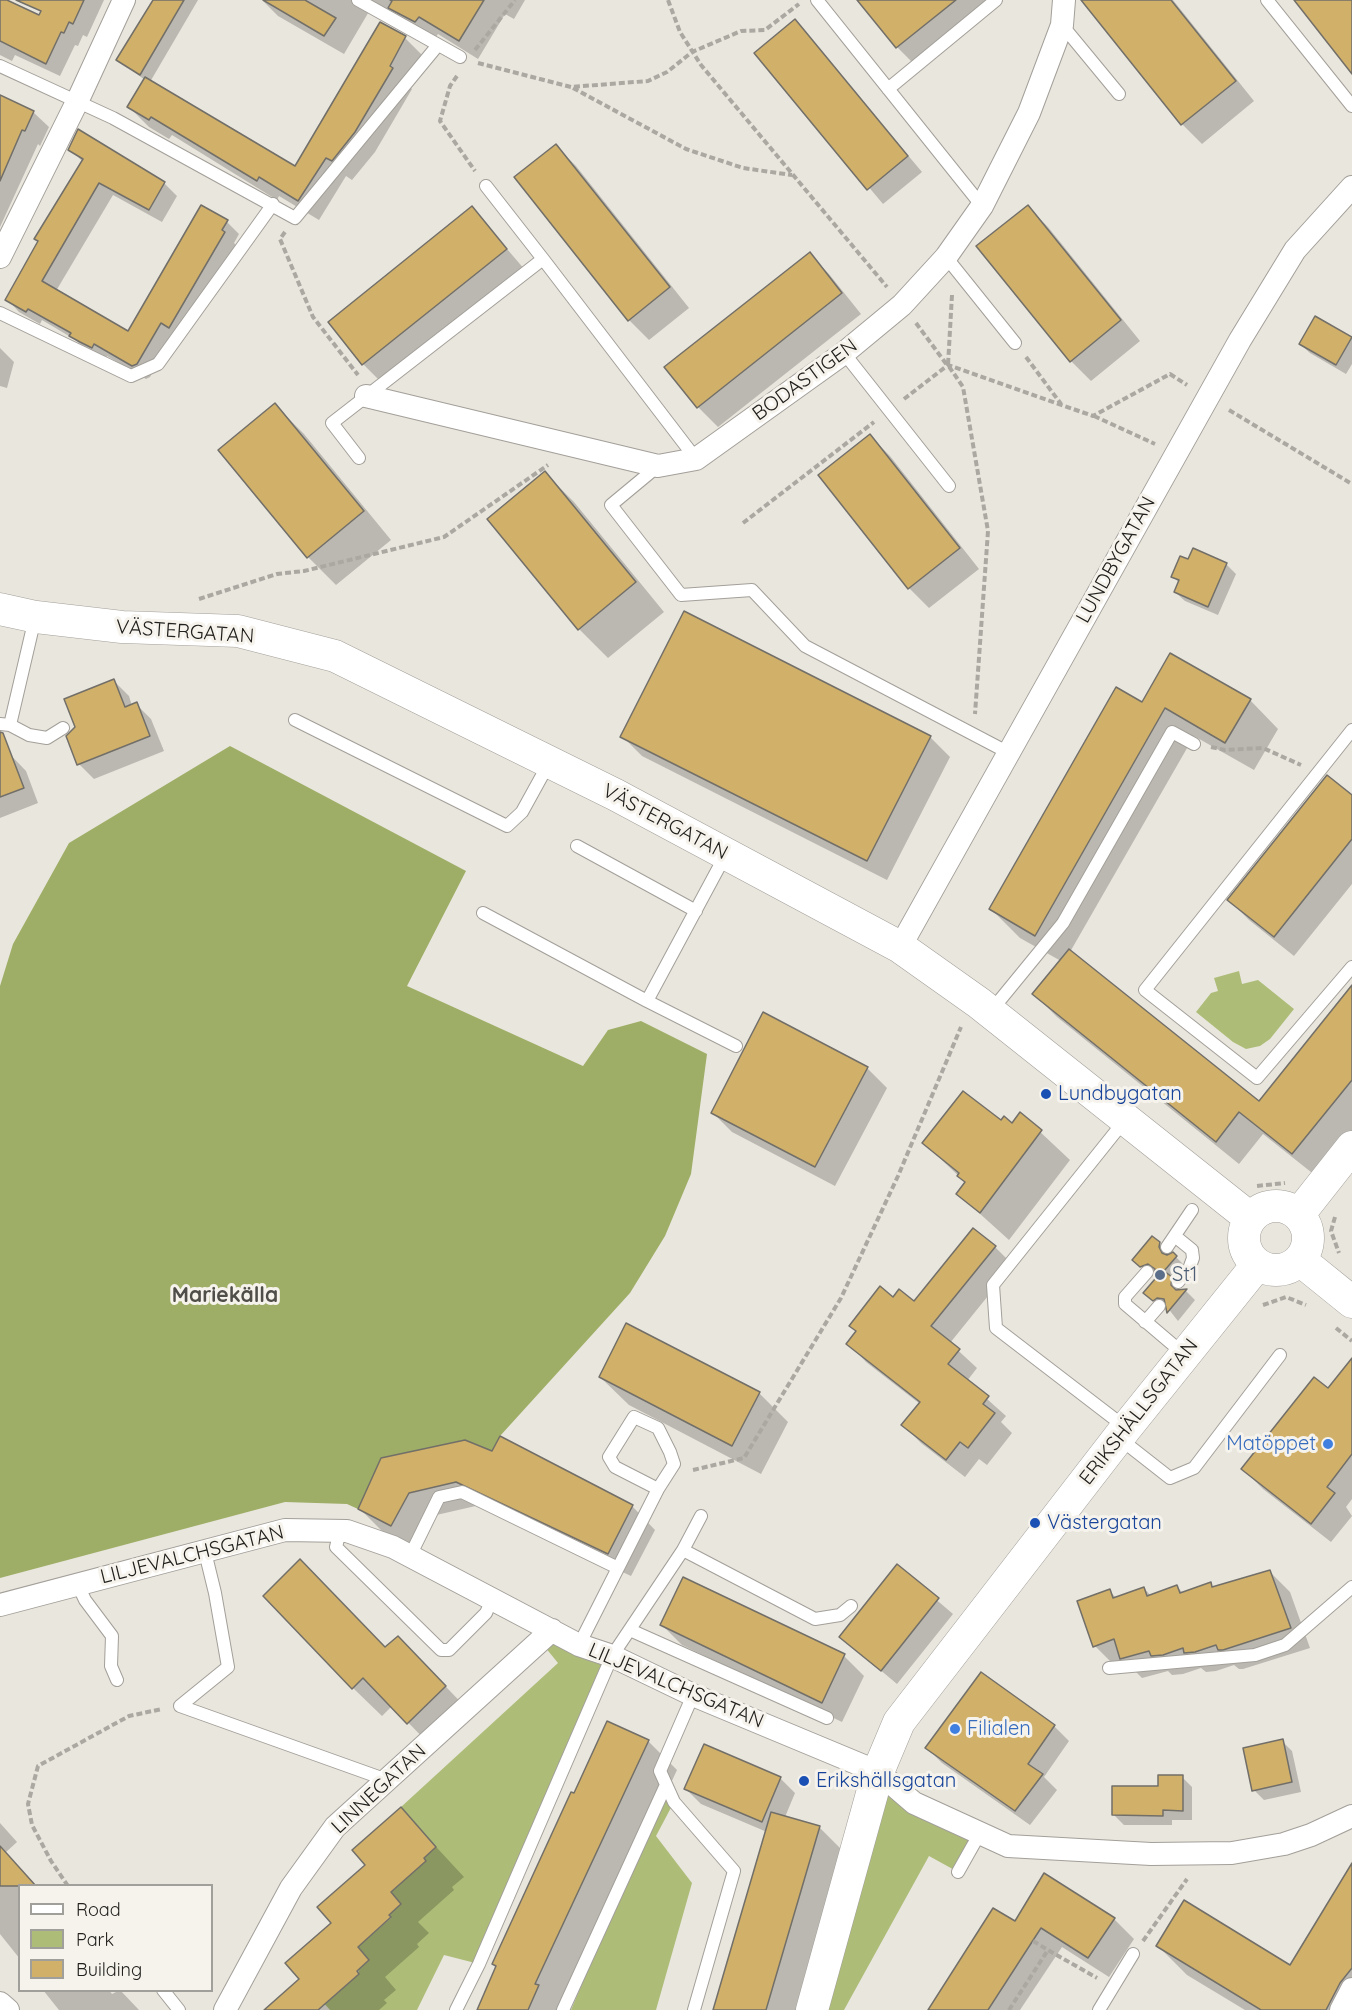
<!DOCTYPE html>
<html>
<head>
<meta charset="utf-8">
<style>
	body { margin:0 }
	#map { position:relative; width:1352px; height:2010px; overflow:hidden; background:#e9e6de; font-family:Quicksand,sans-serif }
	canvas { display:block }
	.legend { position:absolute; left:18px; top:1884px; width:195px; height:108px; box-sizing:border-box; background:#f6f3ec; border:2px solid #a19f9a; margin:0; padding:8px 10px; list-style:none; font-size:18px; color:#22211e }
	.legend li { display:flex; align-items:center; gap:12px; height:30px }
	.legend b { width:30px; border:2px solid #a19f9a }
</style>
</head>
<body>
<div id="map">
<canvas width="1352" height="2010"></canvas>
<ul class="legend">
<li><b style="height:8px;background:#fff"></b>Road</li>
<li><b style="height:16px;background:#adbd78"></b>Park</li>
<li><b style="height:16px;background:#d1b069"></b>Building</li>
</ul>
</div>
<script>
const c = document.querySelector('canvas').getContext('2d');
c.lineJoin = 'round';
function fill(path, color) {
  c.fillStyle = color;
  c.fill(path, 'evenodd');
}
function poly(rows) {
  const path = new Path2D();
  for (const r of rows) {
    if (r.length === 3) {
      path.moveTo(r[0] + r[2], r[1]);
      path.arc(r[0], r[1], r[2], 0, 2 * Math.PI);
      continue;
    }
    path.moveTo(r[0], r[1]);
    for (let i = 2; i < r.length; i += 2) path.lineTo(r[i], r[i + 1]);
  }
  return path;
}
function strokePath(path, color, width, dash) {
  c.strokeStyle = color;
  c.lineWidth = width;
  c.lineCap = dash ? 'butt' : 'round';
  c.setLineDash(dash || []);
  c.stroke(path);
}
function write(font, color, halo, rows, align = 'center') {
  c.font = font + ' Quicksand,sans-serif';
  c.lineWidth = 6;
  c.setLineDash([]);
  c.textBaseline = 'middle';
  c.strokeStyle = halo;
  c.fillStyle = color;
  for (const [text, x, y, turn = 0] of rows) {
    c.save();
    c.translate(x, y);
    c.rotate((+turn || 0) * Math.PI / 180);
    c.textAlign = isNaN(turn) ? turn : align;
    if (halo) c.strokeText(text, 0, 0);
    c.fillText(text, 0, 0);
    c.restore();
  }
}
fill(poly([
	[1239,971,1242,984,1258,980,1294,1009,1270,1039,1260,1046,1246,1049,1233,1042,1196,1012,1211,993,1218,991,1214,978],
	[540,1641,612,1656,479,1964,444,1955,417,2010,330,2010,322,2001,359,1974,355,1944,368,1938,391,1918,389,1915,401,1904,388,1889,403,1881,426,1861,424,1858,436,1847,401,1807,558,1663],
	[878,1772,980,1833,958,1872,929,1856,844,2010,818,2010],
	[665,1787,674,1802,656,1836,692,1883,656,2010,571,2010]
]), '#adbd78');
fill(poly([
	[230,746,466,871,407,986,583,1066,608,1030,641,1021,707,1054,691,1174,665,1236,630,1293,500,1436,492,1451,465,1440,382,1458,358,1509,347,1504,285,1502,0,1578,0,986,13,944,69,843]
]), '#9eae66');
fill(poly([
	[0,0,40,17,48,0,104,0,87,37,83,35,78,46,75,45,60,76,15,55,12,61,0,55],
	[154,0,198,0,150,82,296,168,381,24,405,38,425,58,409,86,412,89,375,152,352,180,346,176,319,220,279,196,277,200,172,135,169,139,149,127,129,107,145,80,118,60],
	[262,0,525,0,514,19,505,14,478,59,438,34,434,40,374,3,344,54,278,16],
	[871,0,1000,0,917,67,897,47],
	[1094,0,1173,0,1254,101,1202,144,1182,124],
	[795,21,922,172,883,204,756,53],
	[33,112,49,127,40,146,38,144,0,227,0,127],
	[556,146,576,166,689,308,649,340,629,320],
	[70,149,164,183,177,196,162,222,113,195,56,291,128,333,227,222,239,234,234,243,237,246,174,335,150,377,146,379,107,356,105,360,84,348,74,339,42,320,40,324,19,312,7,299,83,162],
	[1028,207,1048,227,1140,341,1091,381,1071,361],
	[472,208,525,270,383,384,363,364],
	[809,254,829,274,861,314,718,427,698,407],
	[1315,318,1352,339,1352,364,1346,374,1310,353,1300,344],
	[0,348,14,362,7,388,0,386],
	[275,405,304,434,391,540,336,585,308,557],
	[870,436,890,456,979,569,929,608,909,588],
	[545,473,574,502,664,612,608,658,579,629,489,519],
	[1189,561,1226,564,1236,574,1218,615,1185,601,1175,592,1179,583,1173,576],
	[114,681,129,696,132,706,136,704,151,719,164,751,94,779,79,764,68,736],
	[1250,700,1278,729,1254,770,1194,736,1070,952,1259,1103,1352,1002,1352,1131,1316,1176,1263,1134,1239,1164,1057,1017,1034,994,1061,961,1020,938,991,909,1142,704],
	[622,736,930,737,950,757,887,880,642,756],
	[0,744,26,771,38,803,0,818],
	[1352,797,1352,884,1294,956,1249,920,1229,900],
	[867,1068,887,1088,835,1186,732,1132,712,1112],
	[1021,1114,1070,1160,1009,1240,958,1194,966,1183,924,1143,1001,1123,1012,1125],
	[1159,1243,1170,1253,1168,1256,1173,1254,1186,1267,1174,1281,1180,1290,1186,1291,1195,1300,1178,1321,1167,1307,1164,1310,1145,1293,1156,1279,1156,1274,1151,1276,1134,1260],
	[995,1247,1013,1265,950,1343,977,1368,967,1381,1006,1416,1001,1422,1012,1433,987,1465,979,1459,965,1477,921,1443,903,1425,920,1404,866,1362,848,1343,894,1299,914,1303],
	[627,1325,759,1393,788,1422,761,1474,629,1405,600,1377],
	[1352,1360,1352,1499,1346,1507,1352,1516,1331,1542,1263,1489,1243,1469,1328,1391],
	[383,1460,632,1506,655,1530,631,1576,480,1505,432,1516,415,1548,383,1532,359,1508],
	[898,1567,953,1614,897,1684,841,1637],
	[1270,1572,1290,1592,1310,1648,1243,1669,1239,1669,1234,1665,1216,1671,1206,1672,1201,1668,1183,1674,1172,1675,1168,1671,1142,1678,1126,1662,1115,1666,1095,1646,1110,1591,1116,1598,1144,1588,1151,1596,1177,1587,1183,1593,1210,1584,1214,1588],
	[662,1625,844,1656,864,1676,842,1722,682,1645],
	[386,1649,426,1666,474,1716,436,1751,392,1706,382,1716,353,1688],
	[981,1674,1054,1726,1069,1741,1044,1777,1057,1790,1030,1825,942,1763,927,1748],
	[648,1741,677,1770,565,2010,478,2010,497,1967,494,1964,575,1795],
	[1282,1741,1292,1751,1301,1792,1264,1800,1254,1790],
	[1182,1777,1192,1787,1192,1820,1172,1820,1172,1825,1124,1825,1114,1815],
	[780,1778,795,1793,785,1817,819,1827,848,1856,803,2010,715,2010,767,1832,701,1804,686,1789],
	[401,1809,464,1877,452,1887,454,1890,418,1922,429,1933,417,1944,419,1947,385,1977,396,1990,384,2000,387,2003,379,2010,266,2010,301,1979],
	[0,1823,17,1842,5,1853,20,1886,20,1959,0,1934],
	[1352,1866,1352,2010,1245,2010,1187,1975,1158,1946,1290,1967],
	[1114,1919,1134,1939,1109,1977,1062,1947,1020,2010,930,2010,1015,1923],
	[43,1990,109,1990,112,1994,120,1990,139,2010,59,2010]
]), '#0003');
const building = poly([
	[0,0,7,0,39,15,41,11,16,0,84,0,73,24,69,22,64,33,61,32,46,64,0,41,0,0],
	[153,0,184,0,140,75,116,60,153,0],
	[263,0,305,0,336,18,324,36,263,0],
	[390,0,484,0,459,41,419,17,415,22,388,8,392,1,390,0],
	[857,0,956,0,896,48,857,0],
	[1081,0,1171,0,1236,81,1181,125,1081,0],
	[1294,0,1352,0,1352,74,1294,0],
	[795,19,908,156,867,190,754,53,795,19],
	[380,22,406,36,390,66,393,68,355,132,332,161,326,158,298,201,259,177,257,181,151,117,149,120,127,107,145,77,295,166,380,22],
	[0,95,34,111,25,131,22,130,0,181,0,95],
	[78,129,165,182,149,210,99,183,42,281,128,331,201,205,228,220,222,230,225,232,169,328,161,323,137,364,132,366,94,344,92,348,80,342,69,336,71,333,28,309,26,312,5,300,38,241,34,239,83,159,68,150,78,129],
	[556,144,670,287,628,321,514,177,556,144],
	[1028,205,1121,320,1070,362,976,246,1028,205],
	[472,206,507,249,362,365,328,322,472,206],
	[810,252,842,293,697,408,664,367,810,252],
	[1315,316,1352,337,1336,365,1299,344,1315,316],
	[275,403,364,511,307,558,218,450,275,403],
	[870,434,960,548,908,589,818,475,870,434],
	[545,471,636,582,578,630,487,519,545,471],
	[1193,548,1227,563,1208,607,1174,592,1179,580,1171,577,1180,556,1188,559,1193,548],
	[684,611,931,736,867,861,620,737,684,611],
	[1170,653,1251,699,1225,743,1165,708,1035,936,989,909,1116,687,1142,702,1170,653],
	[114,679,125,707,137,702,150,736,77,765,66,736,75,727,64,699,114,679],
	[0,732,3,733,24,788,0,797,0,732],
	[1327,775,1352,795,1352,839,1274,937,1227,900,1327,775],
	[1069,949,1259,1101,1352,985,1352,1080,1292,1154,1239,1112,1216,1142,1032,994,1069,949],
	[763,1012,868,1067,815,1167,711,1113,763,1012],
	[963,1091,1001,1120,1004,1116,1012,1123,1020,1112,1042,1130,980,1213,956,1194,965,1182,957,1176,959,1173,922,1143,963,1091],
	[973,1228,996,1246,931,1326,960,1349,948,1364,989,1396,983,1404,995,1413,968,1448,960,1442,946,1460,901,1425,920,1402,846,1344,856,1331,849,1326,880,1286,893,1297,899,1289,914,1301,973,1228],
	[1152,1236,1160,1242,1159,1247,1162,1253,1167,1255,1173,1252,1177,1256,1164,1271,1172,1277,1171,1285,1176,1290,1187,1289,1167,1313,1164,1299,1157,1298,1153,1301,1143,1293,1155,1279,1155,1269,1148,1264,1140,1267,1132,1260,1152,1236],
	[626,1323,760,1392,732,1446,599,1377,626,1323],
	[1352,1358,1352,1454,1327,1487,1335,1493,1311,1524,1241,1469,1314,1377,1328,1388,1352,1358],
	[500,1436,633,1505,608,1554,456,1482,409,1493,391,1526,358,1509,381,1458,465,1440,492,1451,500,1436],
	[300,1559,385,1647,398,1636,446,1686,407,1724,363,1678,352,1689,263,1596,300,1559],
	[897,1564,939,1598,881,1671,839,1637,897,1564],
	[1270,1570,1291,1628,1223,1650,1218,1650,1216,1645,1195,1652,1184,1653,1183,1648,1163,1655,1151,1656,1149,1651,1120,1659,1114,1639,1093,1647,1077,1601,1110,1589,1113,1598,1144,1587,1147,1596,1177,1585,1180,1593,1211,1582,1212,1587,1270,1570],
	[683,1577,845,1654,822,1703,660,1625,683,1577],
	[981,1672,1055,1725,1028,1764,1043,1774,1015,1811,925,1748,981,1672],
	[607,1721,649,1740,535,1984,539,1985,528,2010,477,2010,496,1966,492,1964,571,1792,574,1793,607,1721],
	[1283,1739,1292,1782,1252,1791,1243,1748,1283,1739],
	[704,1744,781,1777,762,1822,684,1789,704,1744],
	[1158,1775,1183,1775,1183,1811,1163,1810,1163,1816,1112,1815,1112,1786,1158,1786,1158,1775],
	[401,1807,436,1847,424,1858,426,1861,391,1892,401,1904,389,1915,391,1917,358,1947,369,1960,357,1971,359,1974,318,2010,264,2010,299,1979,285,1963,331,1923,317,1907,365,1865,352,1850,401,1807],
	[771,1812,820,1826,766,2010,713,2010,771,1812],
	[0,1846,36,1886,0,1886,0,1846],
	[1352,1863,1352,1968,1340,1983,1326,2010,1261,2010,1156,1946,1184,1900,1290,1965,1352,1863],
	[1044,1873,1115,1918,1088,1958,1041,1928,988,2010,928,2010,993,1908,1015,1921,1044,1873]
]);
fill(building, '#d1b069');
strokePath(building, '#726f69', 1.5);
const lane = poly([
	[358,0,460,57],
	[817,0,982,206],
	[1267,0,1352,106],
	[1062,25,1119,94],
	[0,66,113,118,295,218,438,45],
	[888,89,996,0],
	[486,186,543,259],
	[946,257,1015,343],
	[0,313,131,376,158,364,273,204],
	[844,353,949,486],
	[359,458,332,423,543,259,696,459],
	[658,466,611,505,681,595,752,590,805,646,1009,753],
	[295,720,507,826,522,812,549,763],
	[0,724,10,725,29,735,47,738,63,728],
	[10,725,35,618],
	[1352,730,1145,990,1257,1078,1352,967],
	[577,846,696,911],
	[726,854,647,1001,736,1046],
	[483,913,647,1001],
	[991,1011,1063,923,1172,732,1194,744],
	[1125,1120,993,1285,996,1328,1125,1427],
	[1176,1237,1192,1250,1193,1258,1189,1269,1178,1282],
	[1167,1247,1192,1210],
	[1147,1272,1125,1297,1125,1304,1185,1355],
	[1145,1322,1159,1306],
	[1119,1438,1170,1478,1194,1468,1280,1355],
	[340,1531,336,1547,441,1650,449,1650,486,1613,492,1599],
	[683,1550,815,1619,840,1615,851,1606],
	[205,1552,215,1593,228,1667,180,1706,387,1780],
	[410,1556,439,1497,462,1492,618,1568],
	[77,1583,85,1600,112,1636,111,1666,117,1680],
	[630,1630,827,1718],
	[579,1645,658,1489,615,1467,609,1457,634,1417,658,1428,670,1452,674,1464,658,1489],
	[1109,1668,1255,1655,1285,1645,1352,1587],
	[693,1695,660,1771,674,1802,734,1871,694,2010],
	[958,1872,980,1833],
	[163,1990,179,2010],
	[456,2010,479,1964,612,1656,683,1550,701,1516],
	[563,2010,665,1787],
	[1099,2010,1133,1954]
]);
const street = poly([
	[0,257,77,102,124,0],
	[366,396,658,466,696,459,844,353,902,305,946,257,982,206,1029,113,1062,25,1064,0],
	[900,947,1240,340,1295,250,1352,187],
	[0,1605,285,1530,347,1531,393,1547,579,1645,612,1656,693,1695,878,1772,914,1803,1008,1846,1151,1854,1232,1853,1284,1844,1311,1835,1352,1816],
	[0,2003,8,2010],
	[225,2010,291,1888,335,1827,552,1630],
	[1341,2010,1352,1989]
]);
const secondary = poly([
	[0,609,36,617,122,627,238,631,335,656,616,795,900,947,979,1003,1250,1218],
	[1276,1238,32],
	[1299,1214,1352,1147],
	[1300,1260,1352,1302],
	[812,2010,878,1772,899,1722,1126,1428,1257,1265]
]);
strokePath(lane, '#a39f99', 14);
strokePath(street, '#a39f99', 24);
strokePath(secondary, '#a39f99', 33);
strokePath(poly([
	[668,0,680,32,701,65,887,287],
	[475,50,515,0],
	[478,63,571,87,648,81,667,72,692,52,741,31,765,30,799,4],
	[457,76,450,86,440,121,475,171],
	[573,88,686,149,743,168,792,175],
	[285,232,280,239,313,317,358,375],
	[952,295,948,365,963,387,988,531,975,714],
	[916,323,947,365],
	[1026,357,1061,404],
	[904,399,948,365,1093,416,1170,374,1187,385],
	[1229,410,1352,484],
	[1094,416,1155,444],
	[743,523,874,422],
	[199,599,277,574,304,571,444,537,548,465],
	[1211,747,1225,750,1263,748,1301,765],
	[1257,1186,1285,1183],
	[1335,1217,1331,1231,1339,1253],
	[1263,1305,1286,1297,1306,1305],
	[1336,1328,1352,1341],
	[693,1470,744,1458,841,1298,898,1176,961,1027],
	[68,1886,51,1861,32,1825,28,1804,38,1766,129,1716,162,1709],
	[1033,1941,1048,1950],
	[1143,1941,1187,1879],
	[1009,2010,1048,1950,1097,1978]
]), '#aba8a2', 4, [6, 3]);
strokePath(lane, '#fff', 12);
strokePath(street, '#fff', 22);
strokePath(secondary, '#fff', 32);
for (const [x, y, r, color] of [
	[1046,1094,6,"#1a4fb4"],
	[1160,1275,6,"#5c6f8a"],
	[1328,1444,6,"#3f7fe0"],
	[1035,1523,6,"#1a4fb4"],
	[955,1729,6,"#3f7fe0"],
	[804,1781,6,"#1a4fb4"]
]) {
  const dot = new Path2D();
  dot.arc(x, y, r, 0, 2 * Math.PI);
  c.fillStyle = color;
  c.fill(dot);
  strokePath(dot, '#f6f3ec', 2);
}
write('20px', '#22211e', '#f6f3ec', [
	["BODASTIGEN",805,380,-36],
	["LUNDBYGATAN",1116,560,-61],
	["VÄSTERGATAN",185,632,4],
	["VÄSTERGATAN",665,822,28],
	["ERIKSHÄLLSGATAN",1139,1412,-52],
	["LILJEVALCHSGATAN",192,1555,-14],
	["LILJEVALCHSGATAN",676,1686,23],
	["LINNEGATAN",379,1789,-43]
]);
write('20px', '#164399', '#f6f3ec', [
	["Lundbygatan",1058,1094],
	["Västergatan",1047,1523],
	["Erikshällsgatan",816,1781]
], 'left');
write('20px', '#4e5e75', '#f6f3ec', [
	["St1",1172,1275]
], 'left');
write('20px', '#366cbe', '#f6f3ec', [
	["Matöppet",1316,1444],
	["Filialen",967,1729,"left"]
], 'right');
write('bold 21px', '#504e48', '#f6f3ec', [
	["Mariekälla",225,1296]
]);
</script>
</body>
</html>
